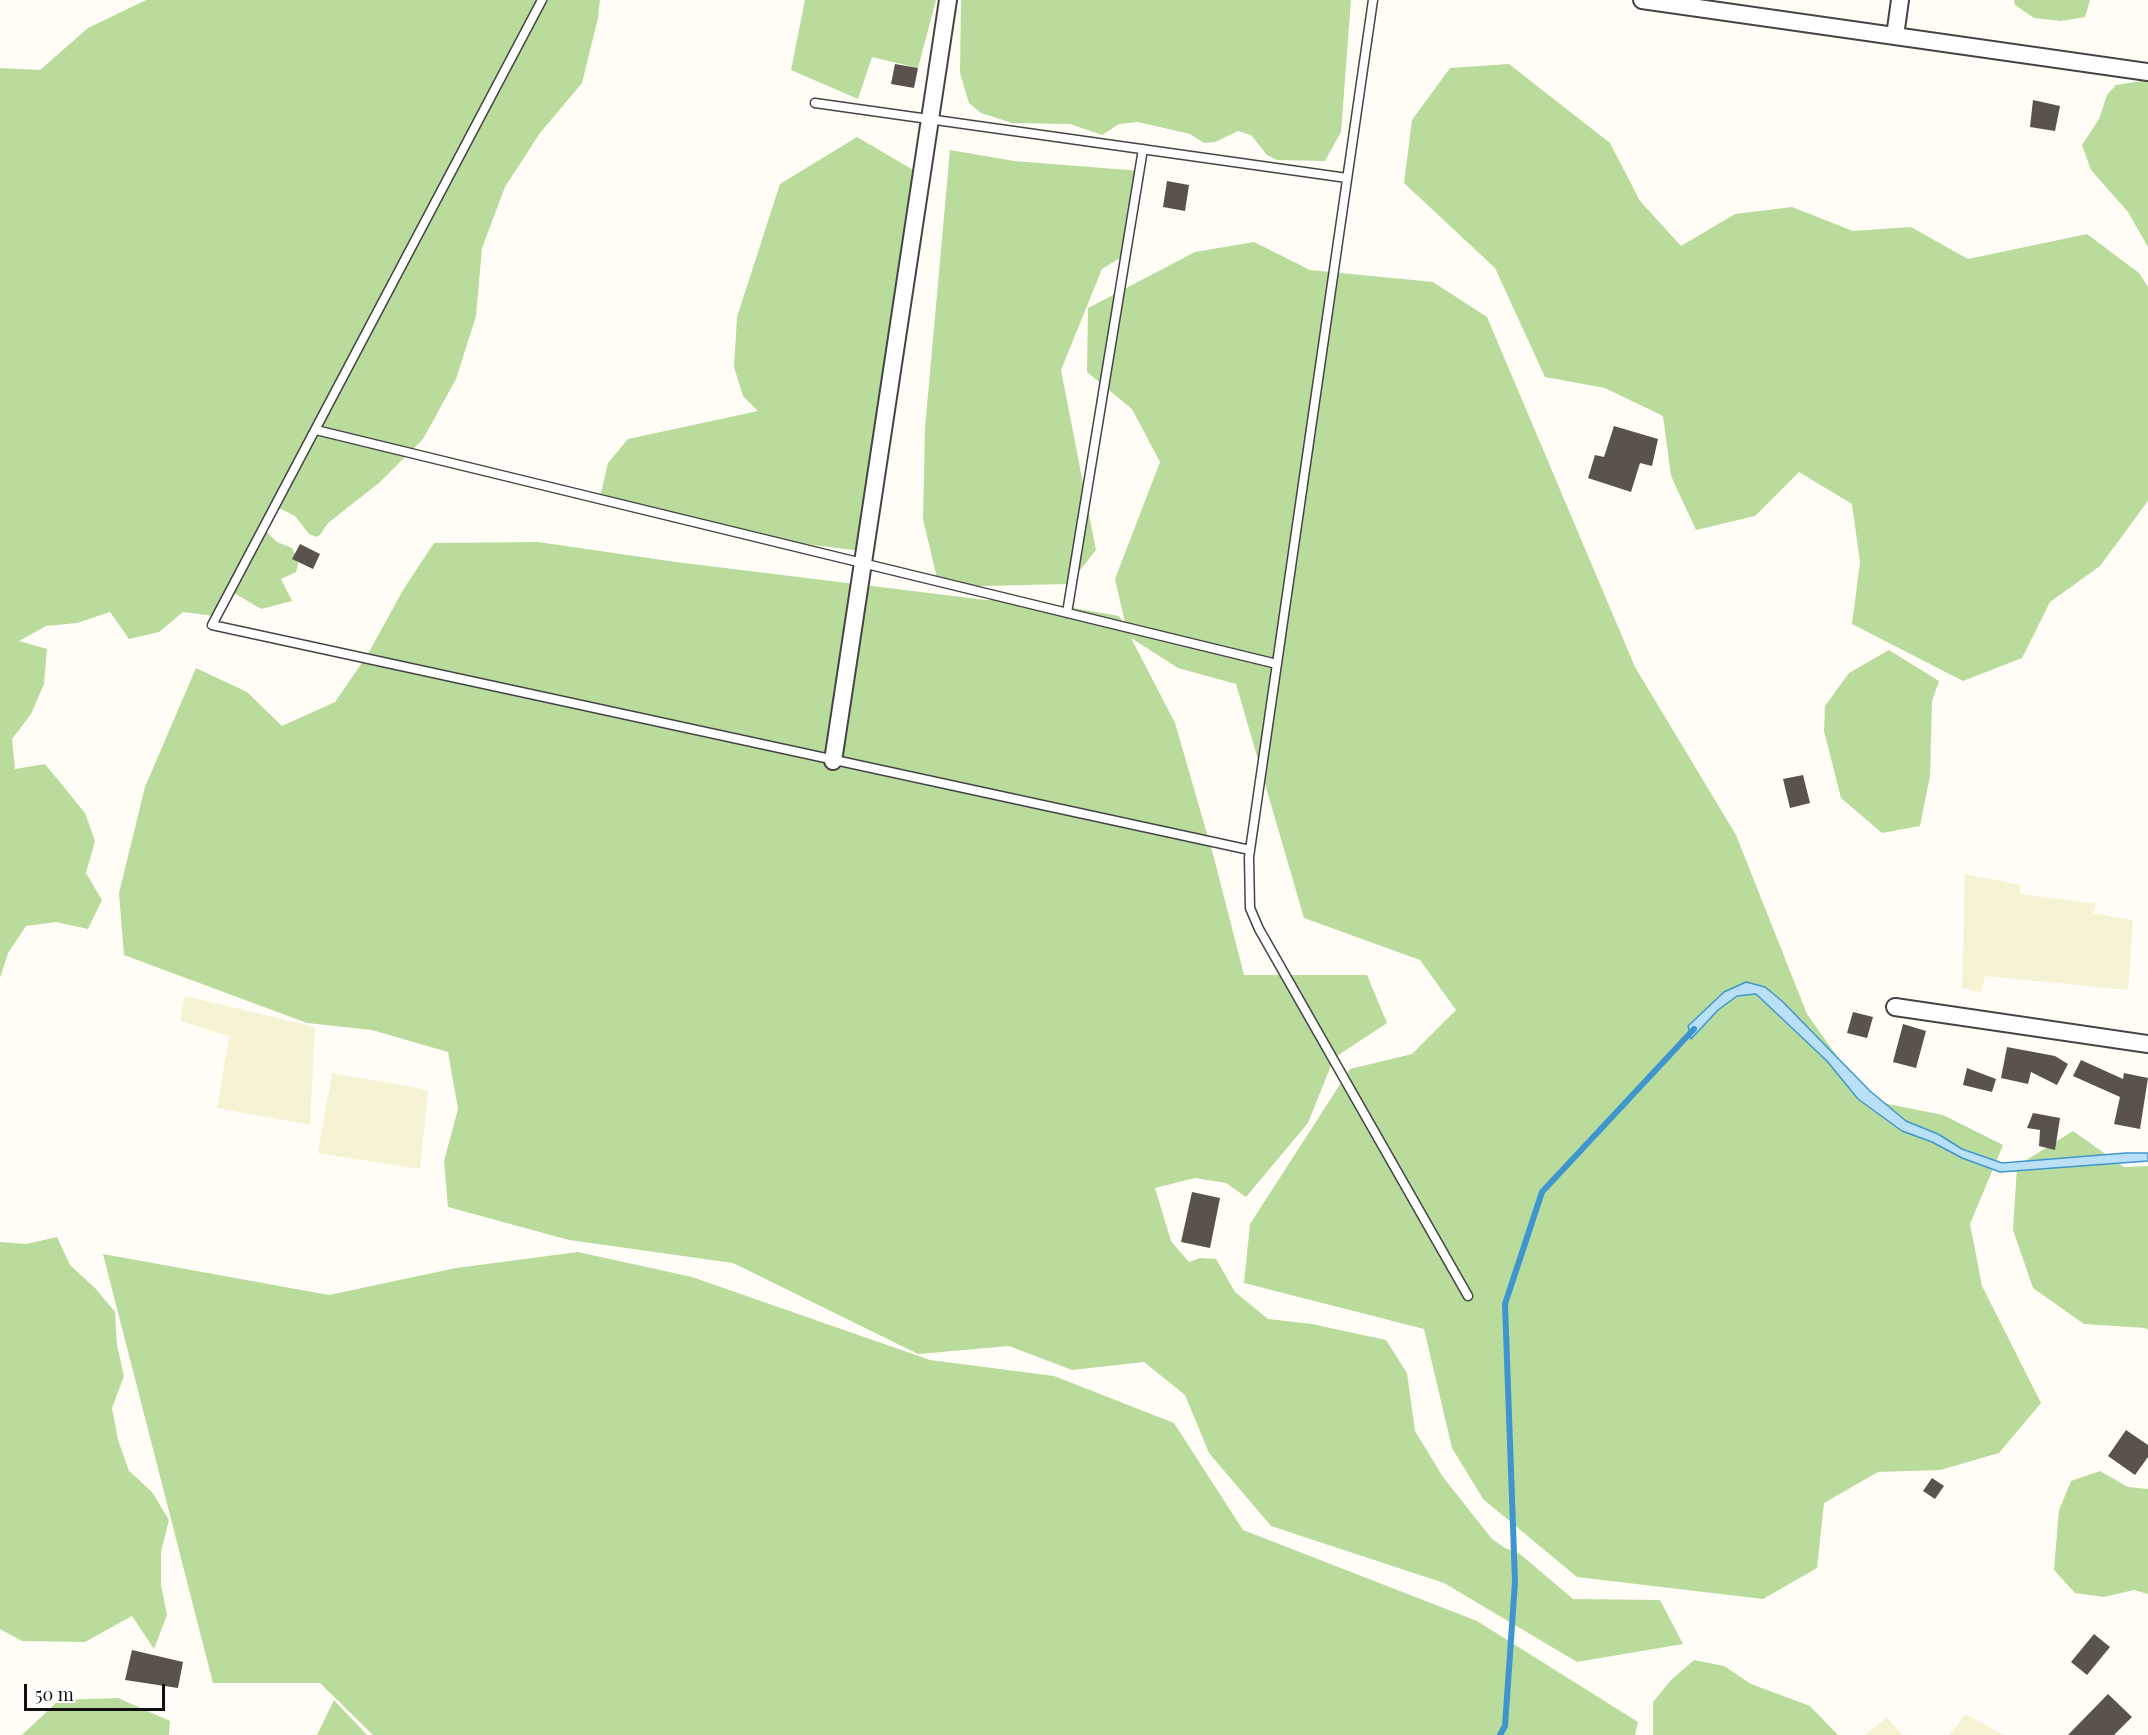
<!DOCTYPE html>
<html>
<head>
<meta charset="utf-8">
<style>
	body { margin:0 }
	#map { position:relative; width:2148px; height:1735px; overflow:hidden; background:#fffdf5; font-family:"Playfair Display",serif }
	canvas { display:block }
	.scale { position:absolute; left:24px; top:1684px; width:141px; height:27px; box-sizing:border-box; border:3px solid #111; border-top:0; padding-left:8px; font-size:18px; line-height:21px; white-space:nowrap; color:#111; -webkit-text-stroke:4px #fff; paint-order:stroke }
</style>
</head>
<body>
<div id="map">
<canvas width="2148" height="1735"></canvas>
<div class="scale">50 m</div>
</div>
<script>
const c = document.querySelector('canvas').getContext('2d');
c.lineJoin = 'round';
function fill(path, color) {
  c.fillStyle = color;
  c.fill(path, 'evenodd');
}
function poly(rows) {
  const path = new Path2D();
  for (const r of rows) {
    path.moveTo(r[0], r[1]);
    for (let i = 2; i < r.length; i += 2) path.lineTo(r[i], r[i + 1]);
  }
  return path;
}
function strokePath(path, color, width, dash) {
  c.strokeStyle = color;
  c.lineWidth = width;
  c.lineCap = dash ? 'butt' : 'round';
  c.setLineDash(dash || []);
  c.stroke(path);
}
fill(poly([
	[1965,874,2020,885,2020,894,2096,904,2093,913,2133,920,2128,990,1985,976,1981,992,1962,988],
	[185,996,315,1027,310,1125,217,1108,229,1036,180,1021],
	[332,1073,428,1090,420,1169,318,1153],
	[1965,1714,2004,1735,1950,1735],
	[1887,1717,1902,1735,1865,1735]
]), '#f6f3d4');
fill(poly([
	[146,0,600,0,598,18,582,83,540,133,505,187,482,248,476,316,456,379,423,439,379,483,328,523,320,535,316,537,309,534,295,516,281,509,273,511,266,531,277,542,292,548,296,556,298,564,296,572,281,579,292,601,261,609,234,593,214,616,183,612,159,632,129,639,110,612,77,623,46,626,19,641,47,649,44,684,31,714,12,739,15,769,45,764,85,813,95,841,86,873,102,900,88,929,56,922,26,926,8,953,0,978,0,68,40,70,88,28],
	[805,0,936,0,918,68,872,57,858,99,791,70],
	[961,0,1351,0,1341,132,1325,161,1277,160,1267,155,1251,135,1238,131,1215,142,1204,143,1190,134,1138,122,1119,124,1102,135,1070,124,1012,123,981,113,969,103,960,73],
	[2014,0,2090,0,2085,17,2061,21,2034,18,2015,5],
	[1509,64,1610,143,1640,201,1681,246,1735,214,1792,207,1853,231,1911,227,1968,259,2087,234,2139,273,2148,287,2148,501,2100,566,2050,602,2022,658,1963,681,1852,624,1860,562,1852,504,1799,472,1755,516,1696,530,1671,476,1663,416,1605,388,1545,377,1495,268,1404,183,1412,120,1450,68],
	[2148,80,2148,247,2128,212,2091,170,2082,145,2099,119,2107,95,2116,85],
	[857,137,920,174,861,551,765,539,600,497,608,463,628,439,758,411,743,396,734,367,737,317,780,184],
	[950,150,1014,161,1141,171,1130,252,1102,269,1061,370,1096,550,1069,584,939,587,923,519,925,428],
	[1254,242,1310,270,1433,282,1487,317,1635,667,1736,835,1807,1014,1868,1100,1943,1115,2003,1145,1970,1224,1982,1286,2041,1403,1999,1453,1940,1470,1878,1472,1824,1503,1817,1568,1763,1599,1577,1577,1483,1499,1452,1448,1424,1329,1244,1283,1250,1224,1350,1069,1412,1054,1456,1010,1420,960,1304,918,1236,684,1178,668,1131,638,1175,723,1214,858,1244,975,1367,975,1387,1023,1334,1058,1308,1123,1246,1197,1226,1183,1195,1178,1155,1188,1171,1241,1189,1262,1200,1258,1216,1259,1235,1292,1268,1319,1312,1324,1386,1340,1407,1373,1415,1431,1443,1477,1492,1539,1505,1548,1520,1554,1573,1599,1660,1600,1683,1644,1577,1662,1444,1583,1271,1526,1209,1453,1185,1395,1144,1362,1072,1370,1009,1346,918,1354,733,1263,569,1240,448,1207,444,1161,458,1109,448,1052,372,1030,307,1023,124,955,119,893,145,787,196,668,247,692,282,726,335,702,368,654,403,590,434,543,538,542,676,562,986,600,1023,599,1119,616,1126,627,1115,579,1160,462,1132,409,1087,372,1088,308,1195,252],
	[1889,650,1939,681,1932,701,1930,776,1920,826,1882,833,1841,798,1824,731,1825,706,1849,673],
	[2073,1131,2124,1167,2148,1166,2148,1330,2145,1328,2084,1324,2033,1288,2013,1230,2017,1166],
	[57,1237,70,1265,95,1288,115,1312,117,1345,124,1376,112,1408,118,1440,129,1471,152,1492,169,1520,161,1552,161,1585,167,1615,154,1649,132,1616,85,1642,22,1641,0,1629,0,1242,26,1244],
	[578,1252,692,1277,930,1360,1054,1376,1174,1423,1243,1530,1477,1621,1638,1722,1635,1735,373,1735,320,1683,213,1683,103,1254,329,1295,456,1268],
	[2100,1471,2128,1487,2148,1489,2148,1594,2134,1590,2104,1597,2075,1593,2054,1570,2059,1510,2071,1481],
	[1694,1660,1724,1666,1751,1684,1810,1706,1838,1735,1653,1735,1653,1702,1671,1680],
	[118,1698,170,1721,169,1735,22,1735,59,1700],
	[334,1700,367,1735,317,1735]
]), '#b9dc9c');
const water = poly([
	[1746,982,1765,987,1782,1001,1870,1091,1906,1121,1938,1134,1962,1149,2002,1163,2126,1153,2148,1153,2148,1161,2000,1172,1962,1158,1932,1142,1902,1131,1858,1099,1827,1061,1756,994,1737,996,1718,1010,1691,1039,1688,1026,1724,992,1746,982]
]);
fill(water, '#b9e0f7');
strokePath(water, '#3f96cf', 1.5);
strokePath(poly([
	[1500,1735,1505,1726,1515,1582,1505,1304,1542,1192,1694,1029]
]), '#3f96cf', 6);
fill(poly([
	[895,64,918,68,914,88,891,84],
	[2033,100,2060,106,2055,131,2030,127],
	[1167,181,1189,185,1185,211,1163,207],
	[1614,426,1658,439,1652,466,1640,463,1631,492,1588,478,1595,455,1604,457],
	[300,544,320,554,313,569,292,559],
	[1803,775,1810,803,1790,808,1783,779],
	[1853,1012,1873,1017,1867,1038,1847,1033],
	[1903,1024,1926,1031,1916,1068,1893,1062],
	[2007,1047,2055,1056,2068,1064,2057,1085,2031,1072,2028,1084,2001,1078],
	[2081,1060,2123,1079,2124,1073,2148,1078,2140,1129,2114,1124,2120,1097,2073,1076],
	[1967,1068,1996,1079,1992,1092,1963,1085],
	[2033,1113,2060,1118,2055,1150,2039,1146,2040,1130,2027,1128],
	[1192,1192,1220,1198,1210,1248,1181,1242],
	[2126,1430,2148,1445,2148,1457,2135,1475,2108,1456],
	[1932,1478,1944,1486,1935,1499,1923,1491],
	[2094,1634,2110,1647,2087,1675,2071,1662],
	[132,1650,183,1662,178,1688,125,1680],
	[2108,1694,2132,1717,2114,1735,2068,1735]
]), '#5a524d');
const lane = poly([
	[542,0,212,625,1250,850],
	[1373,0,1249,857,1250,908,1259,929,1468,1296],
	[815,103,1347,178],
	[316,430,1277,664],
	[1067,613,1143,149]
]);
const street = poly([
	[1642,0,2148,72],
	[1895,36,1900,0],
	[833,761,948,0],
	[1895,1007,2148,1044]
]);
strokePath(lane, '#444', 11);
strokePath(street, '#444', 20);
strokePath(lane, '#fff', 8);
strokePath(street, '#fff', 16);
</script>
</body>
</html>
